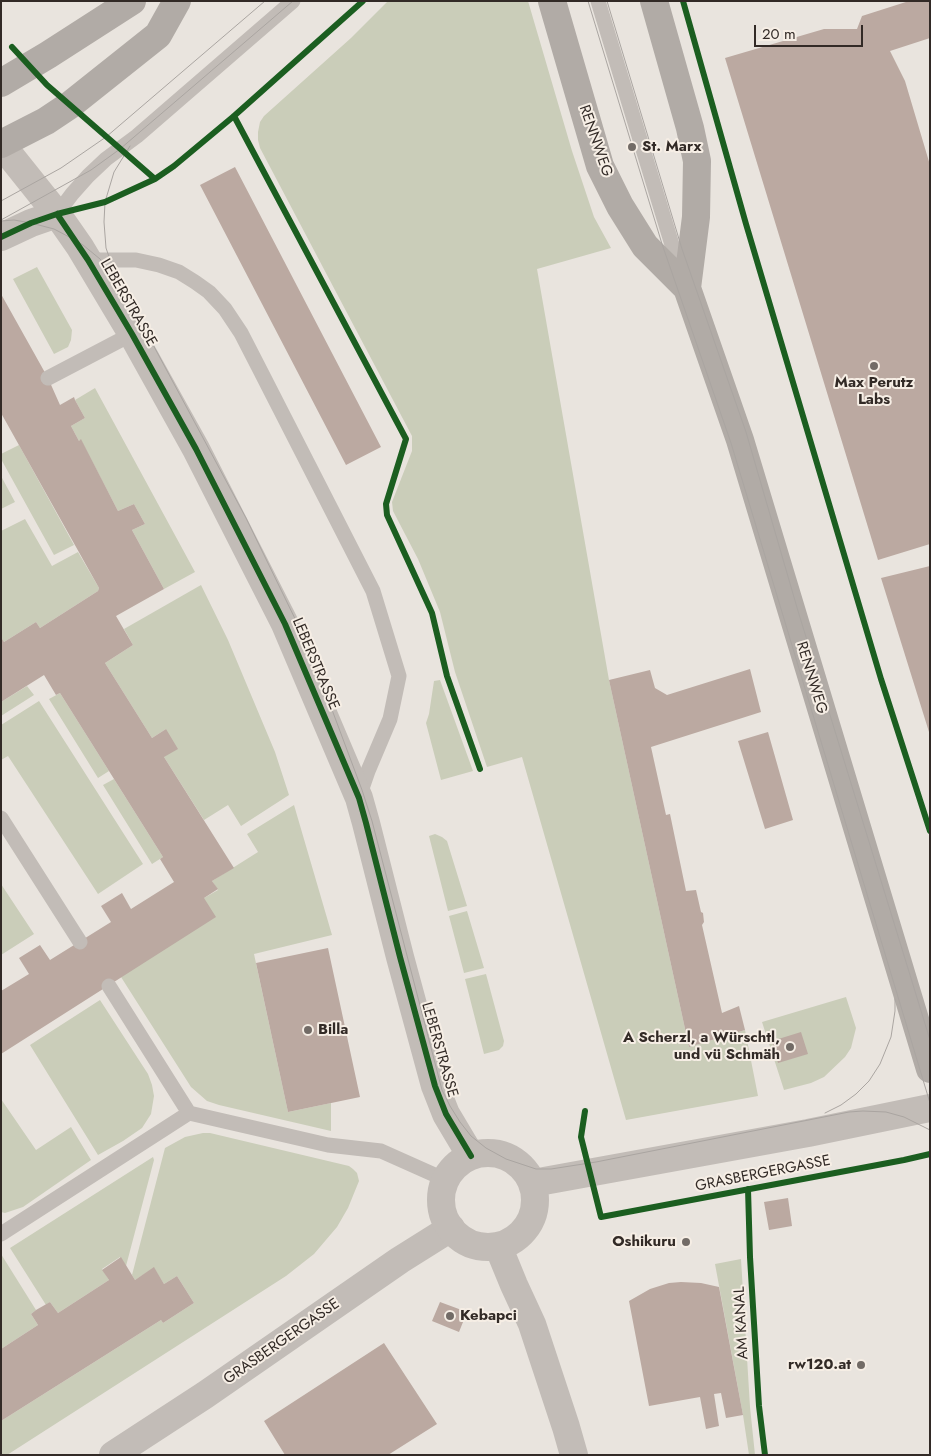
<!DOCTYPE html>
<html>
<head>
<meta charset="utf-8">
<style>
	body { margin:0 }
	#map { position:relative; width:931px; height:1456px; overflow:hidden; background:#e9e4de; font-family:Jost,sans-serif }
	canvas { display:block }
	.frame { position:absolute; inset:0; border:2px solid #322a26; pointer-events:none }
	.scale { position:absolute; left:754px; top:25px; width:109px; height:22px; box-sizing:border-box; border:2px solid #322a26; border-top:0; padding-left:6px; font-size:15px; line-height:18px; white-space:nowrap; color:#322a26; -webkit-text-stroke:4px #f6eee5; paint-order:stroke }
</style>
</head>
<body>
<div id="map">
<canvas width="931" height="1456"></canvas>
<div class="frame"></div>
<div class="scale">20 m</div>
</div>
<script>
const c = document.querySelector('canvas').getContext('2d');
c.lineJoin = 'round';
function fill(path, color) {
  c.fillStyle = color;
  c.fill(path, 'evenodd');
}
function poly(rows) {
  const path = new Path2D();
  for (const r of rows) {
    if (r.length === 3) {
      path.moveTo(r[0] + r[2], r[1]);
      path.arc(r[0], r[1], r[2], 0, 2 * Math.PI);
      continue;
    }
    path.moveTo(r[0], r[1]);
    for (let i = 2; i < r.length; i += 2) path.lineTo(r[i], r[i + 1]);
  }
  return path;
}
function strokePath(path, color, width, dash) {
  c.strokeStyle = color;
  c.lineWidth = width;
  c.lineCap = dash ? 'butt' : 'round';
  c.setLineDash(dash || []);
  c.stroke(path);
}
function write(font, color, halo, rows, align = 'center') {
  c.font = font + ' Jost,sans-serif';
  c.lineWidth = 4;
  c.setLineDash([]);
  c.textBaseline = 'middle';
  c.strokeStyle = halo;
  c.fillStyle = color;
  for (const [text, x, y, turn = 0] of rows) {
    c.save();
    c.translate(x, y);
    c.rotate((+turn || 0) * Math.PI / 180);
    c.textAlign = isNaN(turn) ? turn : align;
    if (halo) c.strokeText(text, 0, 0);
    c.fillText(text, 0, 0);
    c.restore();
  }
}
fill(poly([
	[388,1,528,1,572,151,594,217,611,248,537,269,609,680,689,1047,745,1030,758,1096,626,1120,522,757,487,767,455,672,440,612,418,559,393,511,392,502,412,451,412,436,260,148,258,140,258,132,260,122,264,116,351,38],
	[37,267,72,330,71,340,68,347,54,354,13,279],
	[95,388,195,572,164,589,132,530,145,524,134,504,118,511,81,440,79,441,71,426,85,418,75,400],
	[19,445,74,545,54,555,1,459,1,454],
	[1,476,15,502,1,509],
	[25,519,52,566,78,552,99,588,98,591,40,628,36,622,4,642,1,637,1,531],
	[201,585,228,640,275,752,289,795,241,826,228,805,204,820,164,757,166,729,152,738,105,663,133,645,124,629],
	[440,680,473,771,441,780,426,723,429,714,434,681],
	[27,686,34,695,1,716,1,702],
	[60,693,109,771,98,778,49,699],
	[39,701,143,864,98,894,8,756,1,760,1,725],
	[114,779,163,857,152,864,103,785],
	[294,805,332,935,254,954,288,1112,331,1103,331,1131,219,1105,207,1101,191,1087,121,977,204,898,218,890,212,881,258,852,247,834],
	[435,834,442,837,447,841,467,906,448,911,429,836],
	[1,884,34,934,1,955],
	[467,911,484,968,464,973,449,916],
	[486,974,504,1041,503,1046,499,1050,484,1054,465,979],
	[846,997,856,1028,851,1048,845,1057,824,1077,811,1083,784,1090,762,1022],
	[100,1000,148,1074,152,1085,154,1096,151,1114,142,1128,123,1141,98,1155,30,1045],
	[1,1099,36,1150,71,1127,91,1160,23,1207,5,1213,1,1212],
	[203,1133,210,1133,349,1166,353,1169,357,1173,359,1181,348,1208,337,1227,314,1254,286,1276,7,1455,1,1455,1,1421,161,1320,163,1323,194,1303,177,1276,164,1284,154,1268,135,1280,132,1275,165,1148,185,1137],
	[153,1157,154,1160,126,1266,120,1257,102,1269,109,1280,58,1313,50,1302,46,1305,10,1248],
	[1,1254,36,1310,31,1314,38,1325,1,1349],
	[741,1259,750,1407,755,1455,749,1455,743,1415,715,1264]
]), '#cacdb9');
fill(poly([
	[909,1,930,1,930,38,890,51,905,81,930,165,930,544,878,560,725,58,824,29,857,29,862,16],
	[235,167,381,447,346,465,200,185],
	[1,294,48,378,60,405,74,397,75,400,85,418,71,426,79,441,81,439,118,511,134,504,145,524,132,530,164,589,116,616,133,645,105,663,152,738,166,729,178,749,164,757,234,868,212,881,218,889,204,898,216,917,1,1054,1,991,29,974,19,958,40,945,50,960,111,922,101,906,122,893,131,909,174,882,160,859,163,857,109,771,60,693,56,695,44,675,1,702,1,637,4,642,36,622,40,628,98,591,99,588,1,413],
	[930,566,930,732,929,732,881,578],
	[750,669,761,712,651,747,666,815,670,814,686,891,696,890,701,912,703,913,704,922,702,925,722,1013,739,1006,745,1030,689,1047,609,680,650,670,655,688,667,695],
	[768,732,793,820,765,829,738,741],
	[328,948,360,1097,288,1112,256,963],
	[801,1032,808,1054,778,1063,772,1041],
	[788,1198,792,1226,769,1230,764,1202],
	[121,1257,135,1280,154,1267,164,1284,177,1276,194,1303,163,1323,161,1320,1,1421,1,1349,38,1325,31,1314,36,1310,50,1302,58,1313,109,1280,102,1270],
	[681,1282,701,1283,719,1287,743,1415,726,1418,721,1393,714,1394,719,1426,706,1429,700,1397,649,1406,629,1301,650,1289,669,1283],
	[440,1302,467,1312,459,1332,432,1321],
	[384,1343,437,1424,388,1455,285,1455,264,1421]
]), '#bba9a1');
strokePath(poly([
	[598,1,673,248,683,277],
	[57,214,72,194,88,176,106,159,137,136,293,1],
	[88,260,136,260,159,265,179,272,195,282,209,292,225,309,241,333,259,368,373,591,399,676,390,719,368,771,359,797],
	[48,378,132,334],
	[1,818,80,942],
	[109,986,189,1113],
	[1,1234,189,1113,328,1145,381,1151,446,1180]
]), '#c2bcb7', 15);
strokePath(poly([
	[1,237,31,223,57,214],
	[113,1455,205,1395,400,1260,451,1228]
]), '#c2bcb7', 28);
strokePath(poly([
	[1,144,57,214,80,247,132,334,196,449,285,624,359,798,366,823,400,957,435,1086,446,1114,471,1156],
	[488,1200,47],
	[533,1183,808,1133,930,1108],
	[498,1246,514,1285,532,1324,566,1427,574,1455]
]), '#c2bcb7', 28);
strokePath(poly([
	[552,1,600,166,620,206,645,246,687,288,740,440,930,1069],
	[654,1,690,128,697,161,696,217,687,288],
	[1,83,48,55,132,1],
	[1,144,46,121,70,105,158,35,177,1]
]), '#b1aba6', 28);
strokePath(poly([
	[588,1,662,244,731,443,930,1103],
	[607,1,682,249,746,432,798,611,930,1040],
	[1,201,61,168,106,137,265,1],
	[1,220,91,170,120,149,293,1],
	[1,221,14,220,31,223,54,229,75,240,83,245,100,259,110,270,129,300,246,518,301,631,322,683,362,790,372,821,442,1090,450,1106,460,1122,471,1136,486,1148,506,1159,536,1169,551,1169,596,1162,849,1112,863,1111,886,1112,904,1117,930,1130],
	[114,271,106,248,104,222,105,202,114,172,130,146],
	[825,1113,841,1105,856,1094,869,1081,880,1064,891,1037,895,1011,895,999]
]), '#aaa5a1', 1);
strokePath(poly([
	[683,1,746,224,881,679,930,831],
	[12,47,47,85,155,179,174,166,234,116,363,1],
	[234,116,406,439,386,504,387,515,432,613,447,676,480,769],
	[57,214,88,260,132,334,196,449,285,624,359,798,366,823,400,957,435,1086,446,1114,471,1156],
	[1,237,31,223,57,214,105,202,155,179],
	[585,1111,581,1137,601,1217,904,1160,930,1154],
	[748,1189,750,1257,759,1406,765,1455]
]), '#1b5e20', 6);
for (const [x, y, r, color] of [
	[632,147,5,"#726b66"],
	[874,366,5,"#726b66"],
	[308,1030,5,"#726b66"],
	[790,1047,5,"#726b66"],
	[686,1242,5,"#726b66"],
	[450,1316,5,"#726b66"],
	[861,1365,5,"#726b66"]
]) {
  const dot = new Path2D();
  dot.arc(x, y, r, 0, 2 * Math.PI);
  c.fillStyle = color;
  c.fill(dot);
  strokePath(dot, '#f6eee5', 2);
}
write('15px', '#322a26', '#f6eee5', [
	["RENNWEG",595,141,71],
	["LEBERSTRASSE",128,303,60],
	["LEBERSTRASSE",315,664,67],
	["RENNWEG",811,678,73],
	["LEBERSTRASSE",439,1050,74],
	["GRASBERGERGASSE",763,1174,-11],
	["AM KANAL",742,1323,-93],
	["GRASBERGERGASSE",282,1342,-35]
]);
write('bold 15px', '#322a26', '#f6eee5', [
	["St. Marx",642,147],
	["Max Perutz",874,383,"center"],
	["Labs",874,400,"center"],
	["Billa",318,1030],
	["A Scherzl, a Würschtl,",780,1038,"right"],
	["und vü Schmäh",780,1055,"right"],
	["Oshikuru",676,1242,"right"],
	["Kebapci",460,1316],
	["rw120.at",851,1365,"right"]
], 'left');
</script>
</body>
</html>
